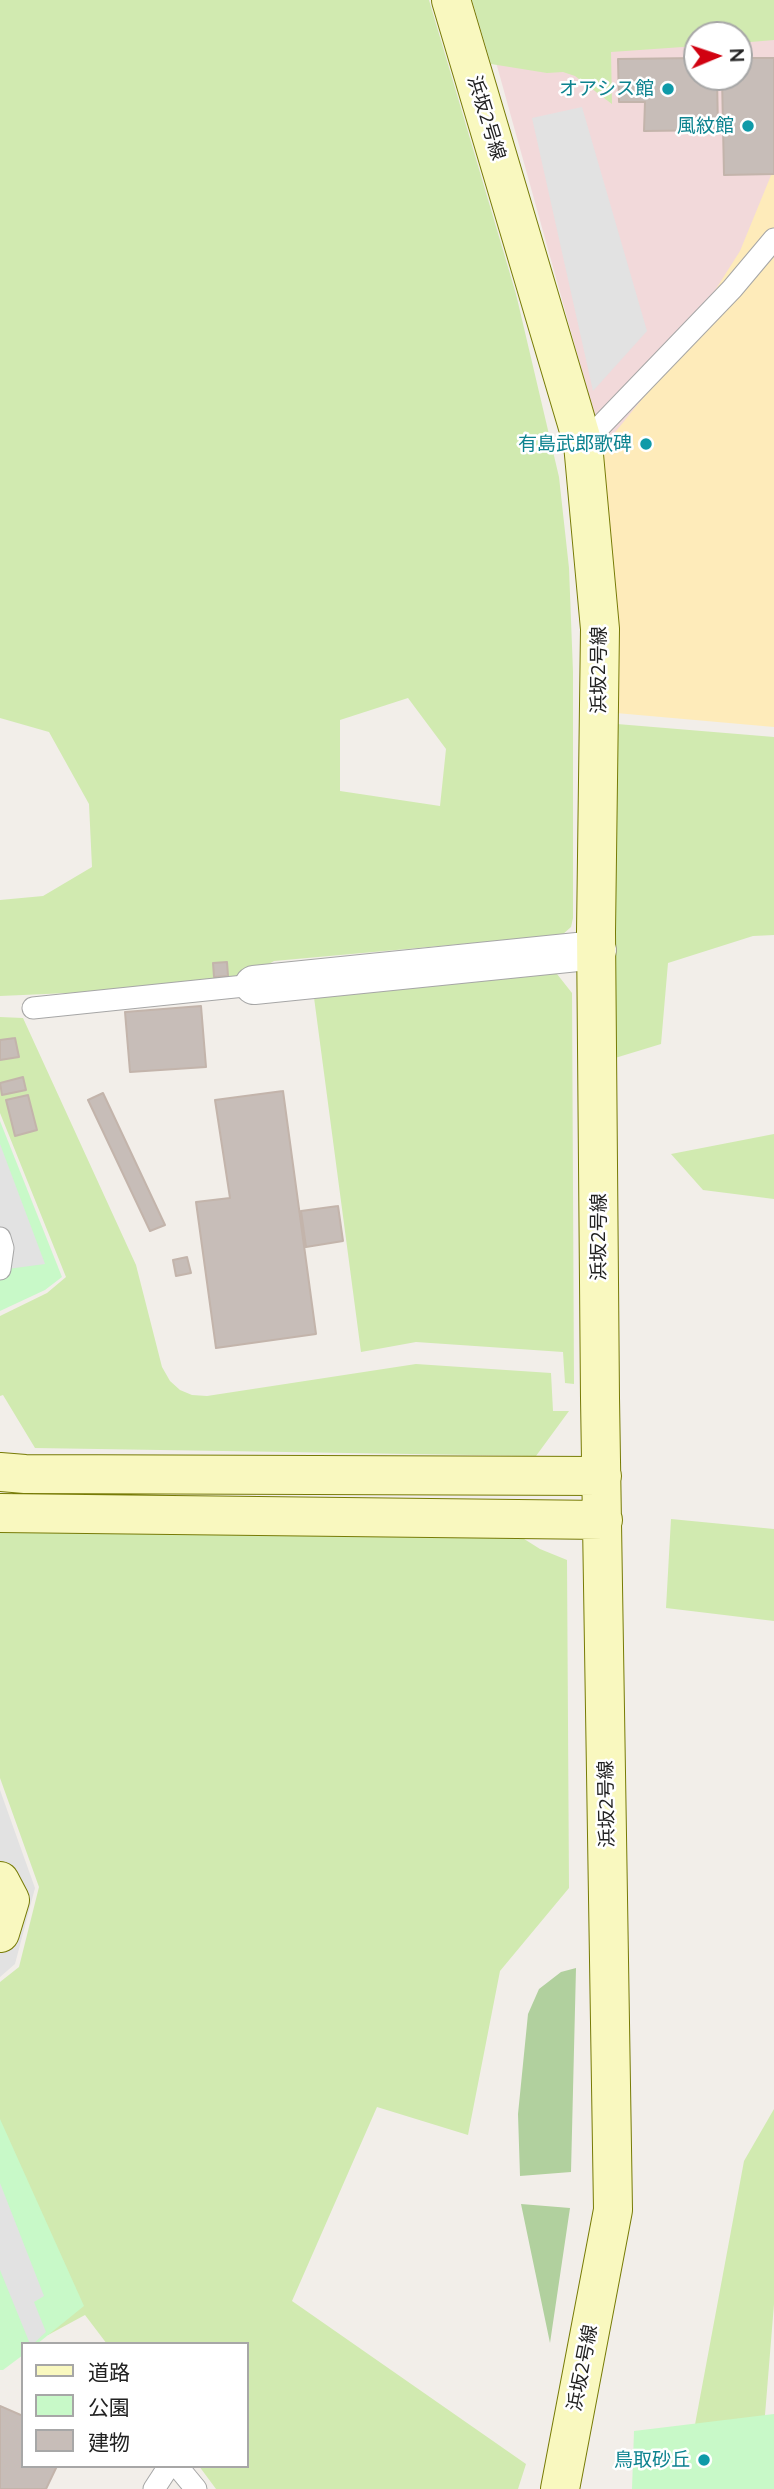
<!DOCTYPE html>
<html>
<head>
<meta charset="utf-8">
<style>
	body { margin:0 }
	#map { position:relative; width:774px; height:2489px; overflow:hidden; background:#f2eee9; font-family:Mulish,"Noto Sans JP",sans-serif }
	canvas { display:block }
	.legend { position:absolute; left:21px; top:2342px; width:228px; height:126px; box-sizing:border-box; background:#fff; border:2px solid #a7a7a7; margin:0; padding:9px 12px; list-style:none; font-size:21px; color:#222 }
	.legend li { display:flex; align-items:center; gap:14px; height:35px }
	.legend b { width:35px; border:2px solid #a7a7a7 }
	.north { position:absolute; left:683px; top:21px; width:70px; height:70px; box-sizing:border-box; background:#fff; border:2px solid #a7a7a7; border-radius:50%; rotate:88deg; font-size:19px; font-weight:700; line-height:28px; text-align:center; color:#222 }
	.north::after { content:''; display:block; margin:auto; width:24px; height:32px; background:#d10211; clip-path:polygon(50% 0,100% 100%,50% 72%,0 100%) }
</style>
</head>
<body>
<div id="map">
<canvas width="774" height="2489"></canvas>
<ul class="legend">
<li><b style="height:9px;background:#f9f8bf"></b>道路</li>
<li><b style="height:19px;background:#c8f9c8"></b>公園</li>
<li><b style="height:19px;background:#c7bdb8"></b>建物</li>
</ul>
<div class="north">N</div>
</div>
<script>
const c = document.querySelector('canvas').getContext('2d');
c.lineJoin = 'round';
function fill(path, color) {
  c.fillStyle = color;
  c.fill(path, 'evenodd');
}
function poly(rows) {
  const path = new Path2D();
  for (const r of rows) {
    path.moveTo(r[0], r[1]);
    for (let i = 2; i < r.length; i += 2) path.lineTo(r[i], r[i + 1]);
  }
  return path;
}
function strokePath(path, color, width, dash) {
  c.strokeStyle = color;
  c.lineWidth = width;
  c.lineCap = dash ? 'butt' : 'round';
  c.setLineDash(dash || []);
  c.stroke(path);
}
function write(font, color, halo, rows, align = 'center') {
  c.font = font + ' Mulish,"Noto Sans JP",sans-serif';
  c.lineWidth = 5;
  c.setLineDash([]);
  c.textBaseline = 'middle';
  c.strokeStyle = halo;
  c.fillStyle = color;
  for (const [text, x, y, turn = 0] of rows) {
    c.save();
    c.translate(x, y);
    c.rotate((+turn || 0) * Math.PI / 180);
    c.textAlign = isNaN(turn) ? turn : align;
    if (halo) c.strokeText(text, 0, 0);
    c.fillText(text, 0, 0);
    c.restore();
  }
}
fill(poly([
	[774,34,774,260,605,454,492,48,697,38,697,77,739,77,739,36]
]), '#f2d9da');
fill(poly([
	[0,0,429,0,516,294,559,477,569,568,573,672,573,918,571,927,562,935,274,961,247,977,91,992,0,996,0,900,43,896,92,867,89,804,49,732,0,718],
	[408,698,446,749,440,806,340,791,340,720],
	[472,0,774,0,774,40,739,43,739,35,697,35,697,46,611,52,612,104,575,76,563,72,547,73,491,64],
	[617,724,774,737,774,935,753,936,668,963,661,1044,615,1058],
	[550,970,557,974,572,993,574,1384,565,1383,563,1352,416,1342,361,1352,313,990],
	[0,1017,23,1018,136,1265,162,1367,170,1381,180,1390,192,1395,207,1396,416,1364,551,1373,553,1411,569,1411,536,1456,35,1448,3,1395,0,1396,0,1316,47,1293,66,1277,0,1113],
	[774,1134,774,1199,703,1190,671,1154],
	[671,1519,774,1529,774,1621,666,1608],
	[0,1528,521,1537,540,1549,567,1560,569,1888,500,1971,468,2135,377,2107,292,2301,526,2464,518,2489,216,2489,199,2466,247,2466,247,2344,107,2344,85,2315,48,2335,36,2303,0,2178,0,1982,19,1967,39,1887,0,1778],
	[774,2109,774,2304,759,2489,683,2489,744,2161]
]), '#d1eab0');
fill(poly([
	[576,1968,571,2172,520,2176,518,2114,528,2014,539,1989,561,1972],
	[521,2204,570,2208,550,2343]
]), '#b1d09e');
fill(poly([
	[774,168,774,727,616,713,618,622,610,531,599,452,660,377,740,251]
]), '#feebba');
fill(poly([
	[0,1121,62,1277,45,1290,0,1311],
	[0,2119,84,2306,37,2344,23,2344,23,2355,3,2370,0,2370],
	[774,2414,774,2489,632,2489,634,2431]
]), '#c8f9c8');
fill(poly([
	[582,107,647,331,593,391,532,118],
	[0,1144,45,1264,0,1270],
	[0,1790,35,1888,15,1964,0,1977],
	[0,2183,44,2296,34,2302,46,2332,33,2344,30,2344,0,2270]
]), '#e2e2e2');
const building = poly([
	[697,58,697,77,717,77,718,130,644,131,645,102,619,102,618,59,697,58],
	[739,58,774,58,774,174,724,175,722,77,739,77,739,58],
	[227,962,228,976,214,977,213,963,227,962],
	[201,1006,206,1067,130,1072,125,1012,201,1006],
	[15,1038,19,1057,0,1060,0,1040,15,1038],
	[23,1077,26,1090,2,1095,0,1083,23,1077],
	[283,1091,316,1334,216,1348,196,1202,230,1198,215,1100,283,1091],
	[103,1093,165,1225,150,1231,88,1100,103,1093],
	[28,1095,37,1130,15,1136,6,1100,28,1095],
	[338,1206,343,1241,306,1247,301,1211,338,1206],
	[187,1257,191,1273,176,1276,173,1260,187,1257],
	[0,2406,23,2416,23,2466,57,2466,46,2489,0,2489,0,2406]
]);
fill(building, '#c7bdb8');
strokePath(building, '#c3b4ab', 2);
const lane = poly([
	[583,444,732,289,774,239],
	[33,1008,254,985],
	[0,1238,3,1248,0,1269],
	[177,2466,196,2489],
	[154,2489,169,2466]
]);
const street = poly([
	[254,985,597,950]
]);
const secondary = poly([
	[451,0,583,444,600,629,596,932,600,1398,613,2210,560,2489],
	[0,1472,25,1474,602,1476],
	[0,1513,603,1520],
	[0,1881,10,1900,0,1933]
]);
strokePath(lane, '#a6a6a6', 23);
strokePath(street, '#a6a6a6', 40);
strokePath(secondary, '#777b06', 40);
strokePath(lane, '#fff', 21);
strokePath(street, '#fff', 38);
strokePath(secondary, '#f9f8bf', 38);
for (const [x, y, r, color] of [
	[668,89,7,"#0f9aa8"],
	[748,126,7,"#0f9aa8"],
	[646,444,7,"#0f9aa8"],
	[704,2460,7,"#0f9aa8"]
]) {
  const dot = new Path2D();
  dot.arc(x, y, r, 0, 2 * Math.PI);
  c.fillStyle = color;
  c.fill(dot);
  strokePath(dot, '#fff', 2.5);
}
write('19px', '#0d838f', '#fff', [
	["オアシス館",654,89],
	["風紋館",734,126],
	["有島武郎歌碑",632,444],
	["鳥取砂丘",690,2460]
], 'right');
write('19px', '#222', '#fff', [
	["浜坂2号線",486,118,73],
	["浜坂2号線",599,670,-90],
	["浜坂2号線",599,1237,-90],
	["浜坂2号線",607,1804,-91],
	["浜坂2号線",583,2368,-79]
]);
</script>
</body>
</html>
